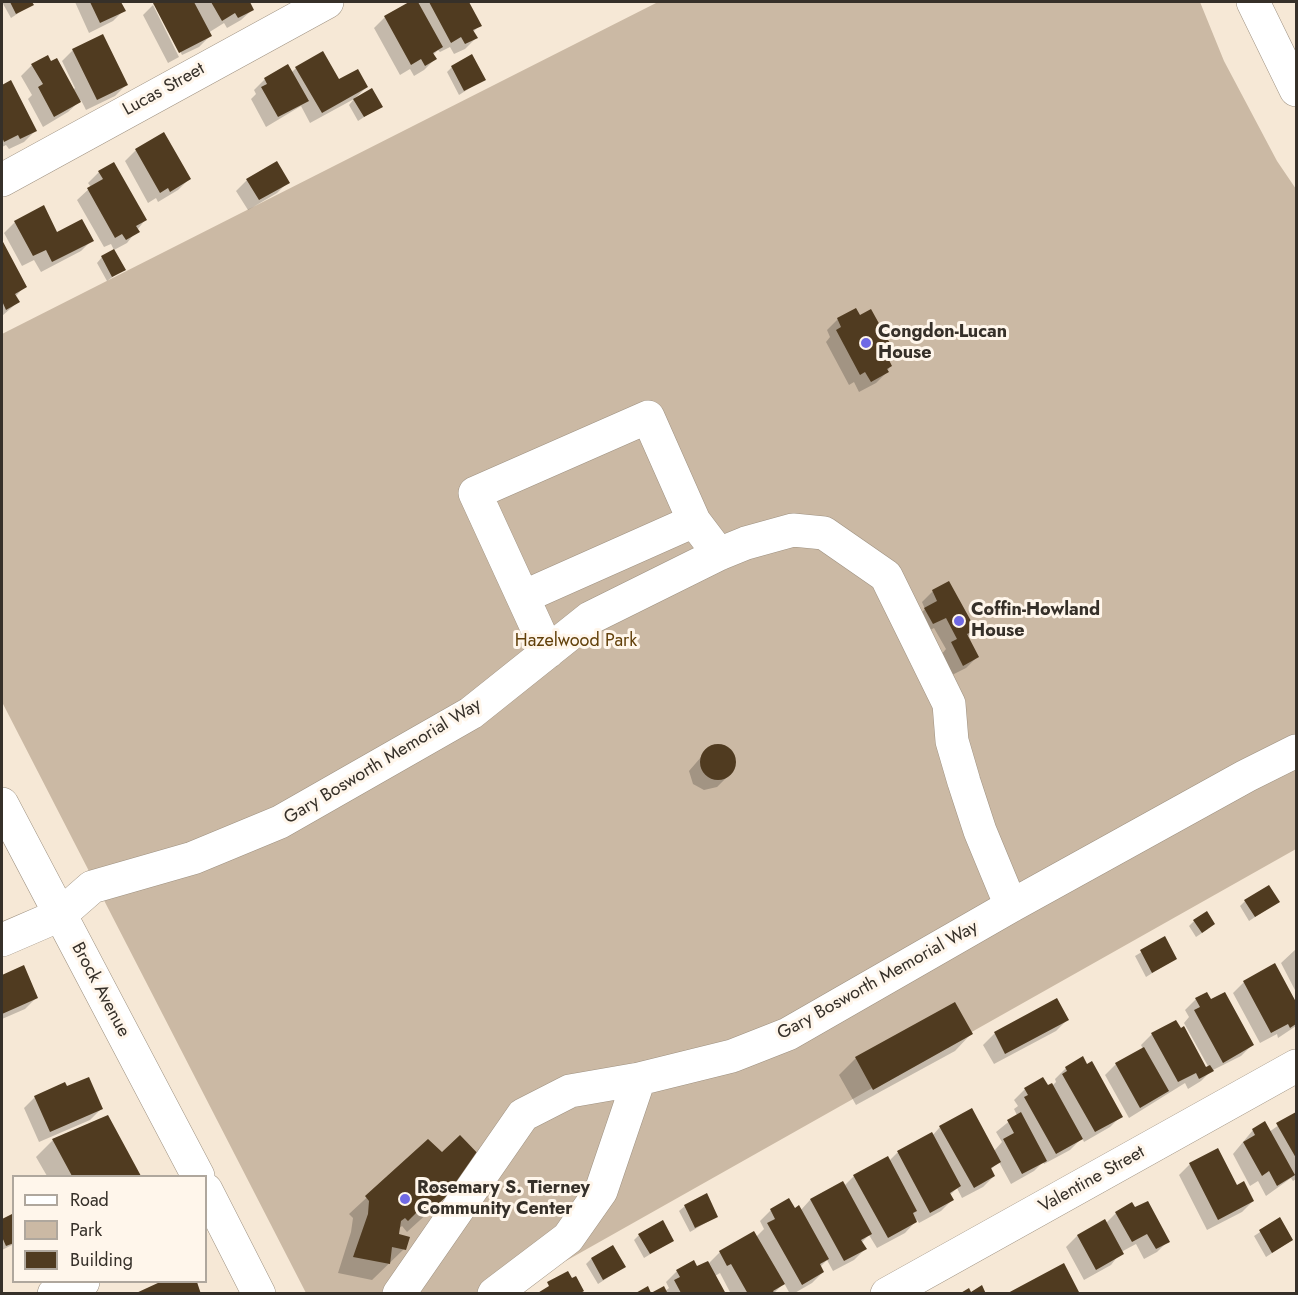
<!DOCTYPE html>
<html>
<head>
<meta charset="utf-8">
<style>
	body { margin:0 }
	#map { position:relative; width:1298px; height:1295px; overflow:hidden; background:#f6e8d6; font-family:Jost,sans-serif }
	canvas { display:block }
	.frame { position:absolute; inset:0; border:3px solid #363029; pointer-events:none }
	.legend { position:absolute; left:12px; top:1175px; width:195px; height:108px; box-sizing:border-box; background:#fff6eb; border:2px solid #afa79d; margin:0; padding:8px 10px; list-style:none; font-size:18px; color:#363029 }
	.legend li { display:flex; align-items:center; gap:12px; height:30px }
	.legend b { width:30px; border:2px solid #afa79d }
</style>
</head>
<body>
<div id="map">
<canvas width="1298" height="1295"></canvas>
<div class="frame"></div>
<ul class="legend">
<li><b style="height:8px;background:#fff"></b>Road</li>
<li><b style="height:16px;background:#cbb9a4"></b>Park</li>
<li><b style="height:16px;background:#503b20"></b>Building</li>
</ul>
</div>
<script>
const c = document.querySelector('canvas').getContext('2d');
c.lineJoin = 'round';
function fill(path, color) {
  c.fillStyle = color;
  c.fill(path, 'evenodd');
}
function poly(rows) {
  const path = new Path2D();
  for (const r of rows) {
    if (r.length === 3) {
      path.moveTo(r[0] + r[2], r[1]);
      path.arc(r[0], r[1], r[2], 0, 2 * Math.PI);
      continue;
    }
    path.moveTo(r[0], r[1]);
    for (let i = 2; i < r.length; i += 2) path.lineTo(r[i], r[i + 1]);
  }
  return path;
}
function strokePath(path, color, width, dash) {
  c.strokeStyle = color;
  c.lineWidth = width;
  c.lineCap = dash ? 'butt' : 'round';
  c.setLineDash(dash || []);
  c.stroke(path);
}
function write(font, color, halo, rows, align = 'center') {
  c.font = font + ' Jost,sans-serif';
  c.lineWidth = 6;
  c.setLineDash([]);
  c.textBaseline = 'middle';
  c.strokeStyle = halo;
  c.fillStyle = color;
  for (const [text, x, y, turn = 0] of rows) {
    c.save();
    c.translate(x, y);
    c.rotate((+turn || 0) * Math.PI / 180);
    c.textAlign = isNaN(turn) ? turn : align;
    if (halo) c.strokeText(text, 0, 0);
    c.fillText(text, 0, 0);
    c.restore();
  }
}
fill(poly([
	[658,2,1200,2,1224,61,1277,161,1296,189,1296,849,509,1293,306,1293,2,702,2,334]
]), '#cbb9a4');
fill(poly([
	[2,2,30,2,32,4,11,18],
	[75,2,120,2,124,10,113,21,89,33],
	[158,2,248,2,252,10,241,20,227,28,224,23,208,33,210,36,199,47,182,55,156,5,153,5,179,57,168,63,143,15,154,4],
	[412,2,467,2,480,25,473,32,476,38,465,49,454,54,450,47,440,52,438,50,433,55,435,59,424,70,414,76,410,69,400,75,374,28,385,17],
	[73,50,126,85,115,96,86,110,81,100,68,112,43,127,28,99,32,95,21,76,32,65,73,90,75,88,62,61],
	[452,67,484,79,459,95,447,72],
	[296,68,367,87,355,98,381,106,358,121,349,105,354,99,310,123,301,106,266,127,251,99,256,94,254,90,265,79,291,73],
	[10,82,35,131,24,142,9,149,6,145,2,147,2,86],
	[164,134,189,179,178,190,158,202,156,198,148,203,125,161,136,150],
	[99,172,145,220,127,243,114,250,111,244,104,247,77,200,91,187,88,183],
	[247,180,288,182,277,193,248,210,236,191],
	[15,222,57,234,92,240,81,251,41,272,34,260,22,266,4,233],
	[2,243,25,286,15,297,18,302,2,316],
	[102,257,124,269,107,281,97,263],
	[838,319,895,356,888,362,890,366,887,372,876,383,859,392,854,382,849,385,826,342,830,337,827,330],
	[948,583,974,630,967,637,977,657,966,668,952,675,941,655,946,649,934,628,922,634,914,620,925,609,922,602,933,591],
	[722,745,732,750,735,762,729,775,717,787,704,790,693,784,689,771,708,749],
	[1245,901,1278,902,1249,921,1240,906],
	[1194,921,1208,929,1196,937,1189,926],
	[1165,938,1176,958,1146,977,1135,956],
	[1296,949,1296,992,1281,963],
	[1274,966,1296,1005,1296,1026,1278,1038,1277,1034,1260,1043,1233,993,1244,982],
	[23,967,36,998,25,1009,2,1019,2,977],
	[1196,999,1211,1001,1252,1045,1241,1056,1211,1071,1201,1081,1188,1089,1185,1083,1129,1118,1105,1075,1116,1064,1143,1049,1141,1045,1152,1034,1206,1070,1209,1068,1184,1023,1189,1017,1185,1010],
	[1056,1000,1067,1020,1056,1031,994,1064,983,1045,994,1034],
	[971,1034,955,1051,856,1105,839,1075,856,1058],
	[1066,1068,1121,1116,1110,1127,1084,1142,1082,1138,1070,1150,1044,1164,1043,1162,1034,1171,1011,1184,999,1162,990,1170,994,1176,983,1187,962,1198,957,1188,950,1195,952,1200,941,1211,919,1223,917,1220,905,1233,877,1248,869,1235,861,1243,865,1249,854,1260,833,1271,827,1260,820,1267,823,1272,812,1283,793,1294,790,1294,784,1283,773,1294,731,1294,720,1273,715,1276,724,1294,654,1294,665,1291,669,1288,666,1282,677,1271,693,1262,697,1268,708,1264,720,1252,756,1237,764,1229,760,1221,771,1210,788,1200,794,1210,800,1211,810,1200,842,1183,844,1186,854,1176,889,1161,897,1153,932,1136,940,1127,994,1151,1002,1142,996,1132,1017,1115,1014,1109,1018,1106,1014,1100,1025,1089,1052,1086,1056,1082,1055,1079],
	[35,1097,101,1109,90,1120,39,1142,24,1108],
	[1296,1113,1296,1179,1293,1181,1291,1178,1266,1196,1258,1181,1250,1186,1233,1154,1253,1130,1264,1123,1269,1132],
	[107,1117,139,1176,47,1176,36,1157,53,1140],
	[428,1141,466,1178,407,1232,402,1226,398,1229,397,1236,404,1249,372,1280,338,1273,351,1232,353,1218,349,1214],
	[1190,1164,1237,1187,1253,1201,1242,1212,1207,1230,1179,1175],
	[685,1206,716,1217,690,1232,679,1211],
	[1116,1213,1168,1241,1157,1252,1144,1259,1136,1244,1121,1252,1111,1265,1084,1280,1066,1247,1077,1236,1104,1221,1105,1224],
	[14,1215,14,1244,2,1250,2,1220],
	[1280,1219,1292,1240,1266,1257,1254,1236],
	[639,1235,672,1241,644,1258,634,1240],
	[591,1259,624,1267,598,1284,586,1264]
]), '#0003');
fill(poly([
	[10,2,32,2,34,5,16,14],
	[90,2,121,2,126,11,100,23],
	[194,2,212,36,179,53,153,3],
	[211,2,250,2,254,10,238,18,235,13,222,21],
	[409,2,418,2,443,47,433,53,437,59,425,66,421,59,411,65,384,16],
	[429,2,469,2,482,26,473,30,478,38,465,44,461,37,451,43],
	[103,34,128,85,97,100,72,49],
	[323,51,339,79,358,69,368,87,322,113,295,67],
	[472,54,486,80,464,91,451,66],
	[48,55,51,61,57,58,81,102,54,117,38,87,43,84,31,64],
	[288,64,309,101,278,117,261,87,267,84,264,78],
	[11,80,37,131,20,139,18,135,4,142,2,137,2,85],
	[372,88,383,107,364,117,353,99],
	[164,132,191,179,170,192,168,188,160,193,135,149],
	[277,161,290,183,259,200,246,179],
	[114,162,147,220,136,226,140,232,126,240,122,234,115,238,87,188,103,179,98,171],
	[44,205,57,232,82,219,94,241,52,262,46,250,33,256,14,221],
	[2,240,27,287,15,294,20,302,6,310,2,301],
	[114,249,126,270,112,277,101,256],
	[856,308,860,315,871,309,897,356,889,360,892,366,887,369,889,372,871,382,865,372,860,375,836,330,841,327,837,318],
	[949,581,976,630,967,634,979,657,963,666,951,642,957,639,946,618,933,624,924,608,937,601,932,590],
	[718,762,18],
	[1269,885,1280,902,1255,917,1244,900],
	[1207,911,1215,924,1202,933,1193,920],
	[1165,936,1177,959,1152,973,1140,950],
	[1275,963,1296,1002,1296,1024,1290,1028,1288,1024,1271,1033,1243,981],
	[24,965,38,998,2,1014,2,975],
	[1207,992,1211,999,1225,992,1254,1045,1223,1063,1194,1010,1200,1007,1195,998],
	[1057,998,1069,1020,1005,1054,994,1032],
	[955,1002,973,1034,873,1090,855,1057],
	[1176,1020,1181,1028,1184,1026,1206,1067,1210,1065,1214,1071,1199,1079,1196,1073,1178,1082,1151,1033],
	[1144,1047,1169,1091,1140,1108,1115,1063],
	[1083,1056,1087,1064,1092,1061,1123,1117,1095,1132,1062,1074,1067,1071,1065,1067],
	[89,1077,103,1109,50,1132,34,1096,65,1082,67,1086],
	[1043,1077,1048,1085,1052,1083,1083,1139,1056,1154,1024,1097,1028,1095,1024,1088],
	[972,1108,1001,1162,991,1168,995,1176,974,1188,939,1126],
	[1021,1112,1047,1161,1022,1174,1003,1139,1014,1133,1007,1120],
	[1296,1112,1296,1158,1276,1123],
	[108,1115,141,1176,72,1176,52,1139],
	[1265,1121,1295,1175,1277,1186,1269,1171,1262,1176,1243,1142,1255,1135,1252,1129],
	[932,1132,961,1186,950,1193,954,1200,930,1213,897,1151],
	[460,1135,485,1161,425,1216,419,1210,408,1221,405,1218,401,1221,399,1234,410,1237,406,1250,392,1247,390,1264,353,1257,368,1214,369,1201,365,1196,428,1139,442,1152],
	[1218,1148,1237,1185,1244,1181,1254,1201,1218,1220,1189,1163],
	[888,1156,917,1211,913,1213,917,1222,888,1238,853,1175],
	[843,1181,872,1234,861,1240,867,1249,844,1261,810,1199],
	[707,1193,718,1217,695,1228,684,1205],
	[789,1198,795,1208,799,1205,829,1259,820,1264,824,1272,802,1285,767,1223,775,1219,770,1209],
	[1148,1201,1170,1242,1156,1249,1147,1234,1132,1242,1115,1212,1132,1202,1135,1207],
	[14,1213,14,1243,6,1246,2,1237,2,1219],
	[1280,1217,1293,1240,1272,1253,1259,1230],
	[1105,1219,1124,1254,1096,1270,1077,1235],
	[663,1220,674,1241,650,1254,638,1234],
	[754,1231,785,1284,773,1291,775,1294,748,1294,731,1264,727,1266,719,1251],
	[613,1245,626,1267,603,1280,591,1258],
	[694,1260,697,1266,708,1261,726,1294,681,1293,674,1280,680,1277,676,1270],
	[1064,1263,1080,1294,1006,1294],
	[568,1271,572,1278,576,1276,584,1291,579,1294,536,1294,549,1286,547,1282],
	[160,1282,197,1282,201,1294,134,1294],
	[982,1285,986,1294,959,1294,969,1288,971,1292],
	[648,1286,651,1293,664,1286,668,1294,634,1294]
]), '#503b20');
const minor = poly([
	[2,180,327,2],
	[523,597,694,521],
	[548,652,475,493,648,417,694,521,719,554],
	[2,940,60,915,92,887,193,858,280,822,471,713,590,618,719,554,746,543,793,530,824,533,886,576,949,704,952,741,964,782,980,831,1011,906],
	[54,1294,83,1282],
	[399,1294,523,1115,570,1091,639,1079,732,1056,788,1034,1011,906,1246,776,1296,751],
	[494,1294,568,1238,601,1191,639,1079],
	[887,1294,1296,1066]
]);
const major = poly([
	[1253,2,1296,90],
	[2,804,198,1176],
	[206,1190,259,1294]
]);
strokePath(minor, '#9e9180', 34);
strokePath(major, '#9e9180', 34);
strokePath(minor, '#fff', 33);
strokePath(major, '#fff', 33);
for (const [x, y, r, color] of [
	[866,343,6,"#7069e4"],
	[959,621,6,"#7069e4"],
	[405,1199,6,"#7069e4"]
]) {
  const dot = new Path2D();
  dot.arc(x, y, r, 0, 2 * Math.PI);
  c.fillStyle = color;
  c.fill(dot);
  strokePath(dot, '#fff6eb', 2);
}
write('18px', '#363029', '#fff6eb', [
	["Lucas Street",164,90,-29],
	["Gary Bosworth Memorial Way",383,762,-31],
	["Gary Bosworth Memorial Way",878,981,-29],
	["Brock Avenue",100,990,62],
	["Valentine Street",1092,1180,-29]
]);
write('bold 18px', '#363029', '#fff6eb', [
	["Congdon-Lucan",878,333],
	["House",878,354],
	["Coffin-Howland",971,611],
	["House",971,632],
	["Rosemary S. Tierney",417,1189],
	["Community Center",417,1210]
], 'left');
write('18px', '#62400a', '#fff6eb', [
	["Hazelwood Park",576,642]
]);
</script>
</body>
</html>
